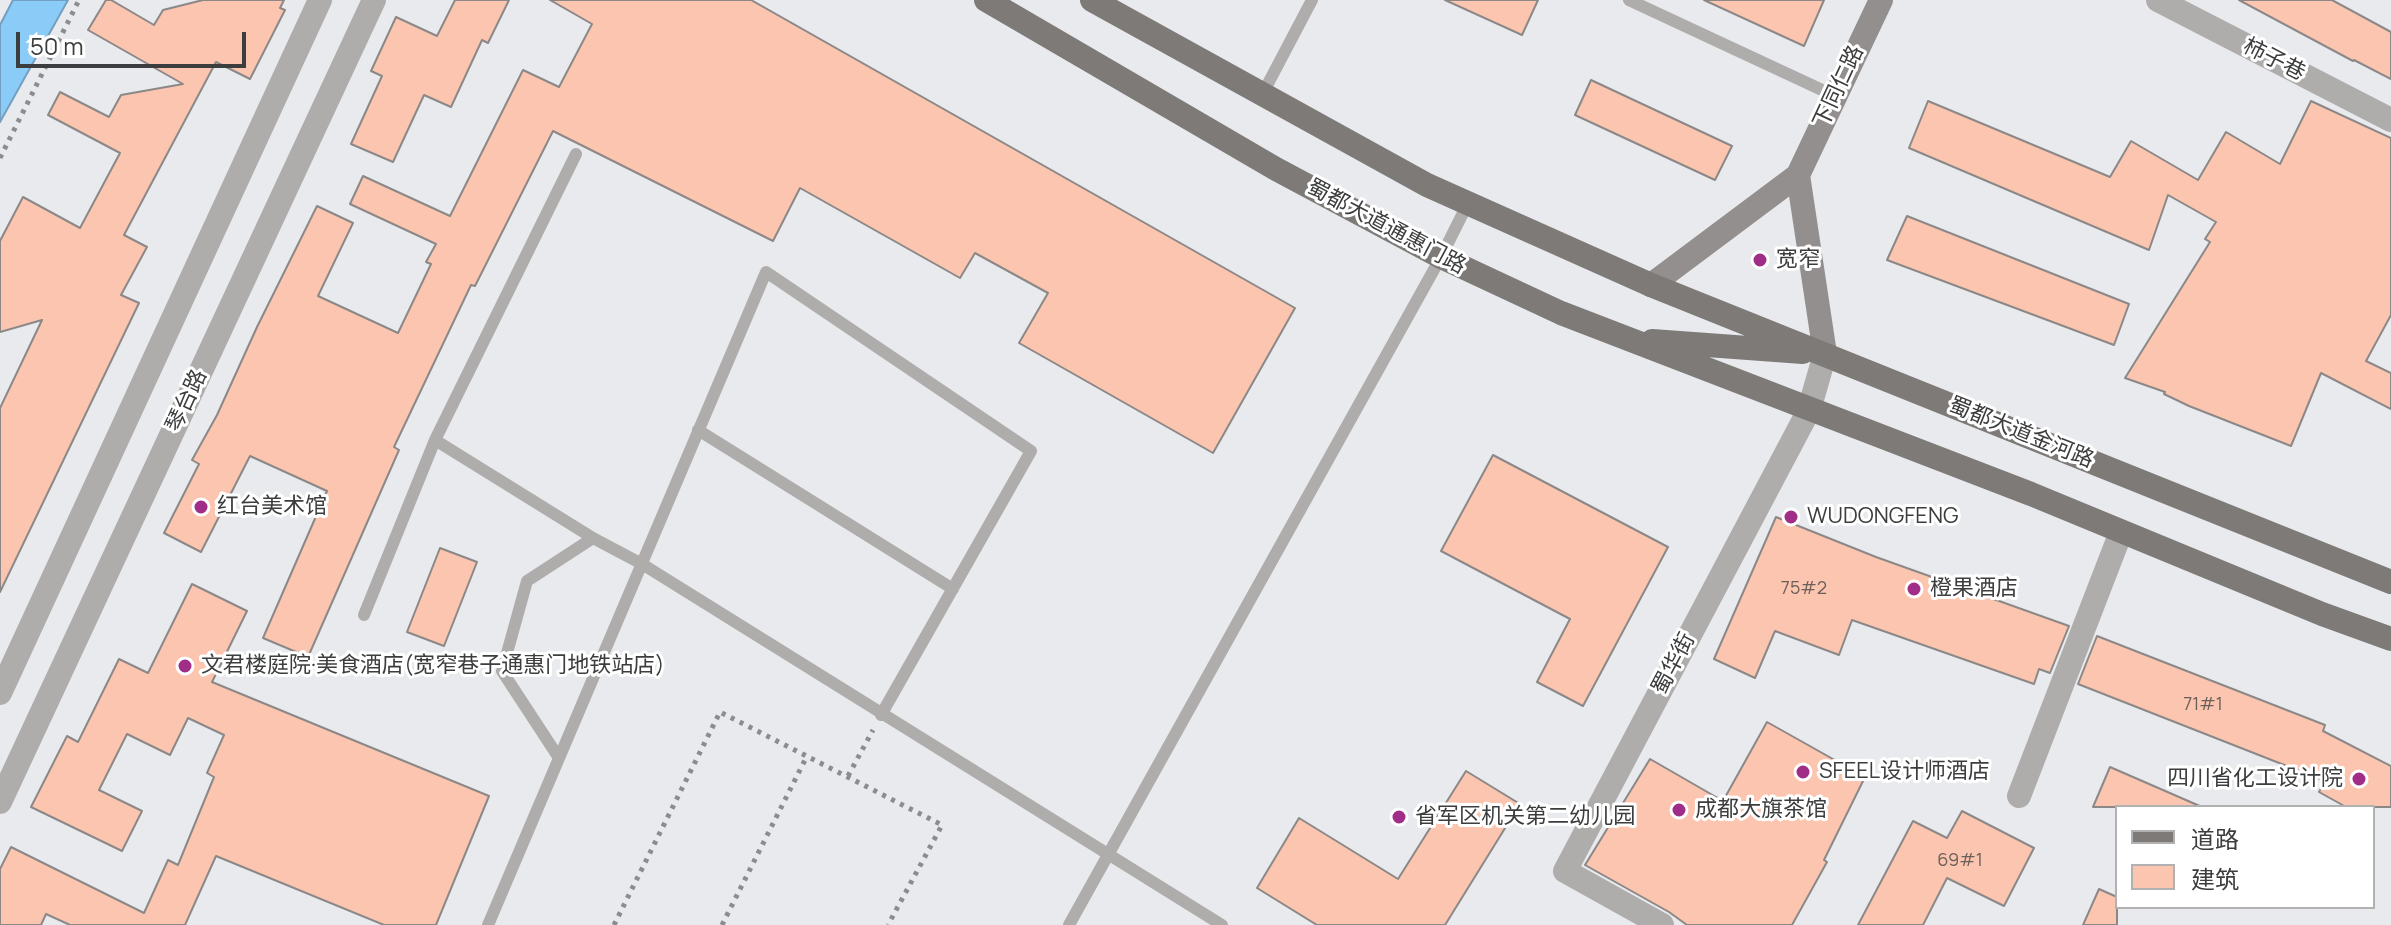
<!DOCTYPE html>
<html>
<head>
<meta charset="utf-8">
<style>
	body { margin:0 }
	#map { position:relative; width:2391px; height:925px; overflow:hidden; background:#e8eaed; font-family:Manrope,"Noto Sans SC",sans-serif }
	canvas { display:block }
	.legend { position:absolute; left:2115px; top:805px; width:260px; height:104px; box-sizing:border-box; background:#fff; border:2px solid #b1b1b2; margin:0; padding:10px 14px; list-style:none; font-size:24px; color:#3c3d3e }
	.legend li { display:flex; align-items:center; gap:16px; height:40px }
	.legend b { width:40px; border:2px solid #b1b1b2 }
	.scale { position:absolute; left:16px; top:32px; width:230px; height:36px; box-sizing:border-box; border:4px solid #3c3d3e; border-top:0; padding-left:10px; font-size:24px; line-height:28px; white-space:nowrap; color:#3c3d3e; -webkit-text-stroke:6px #fff; paint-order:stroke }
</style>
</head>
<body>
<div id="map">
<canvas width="2391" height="925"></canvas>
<ul class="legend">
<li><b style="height:10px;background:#7d7a78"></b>道路</li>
<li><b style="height:22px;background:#fbc5b0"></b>建筑</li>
</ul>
<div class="scale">50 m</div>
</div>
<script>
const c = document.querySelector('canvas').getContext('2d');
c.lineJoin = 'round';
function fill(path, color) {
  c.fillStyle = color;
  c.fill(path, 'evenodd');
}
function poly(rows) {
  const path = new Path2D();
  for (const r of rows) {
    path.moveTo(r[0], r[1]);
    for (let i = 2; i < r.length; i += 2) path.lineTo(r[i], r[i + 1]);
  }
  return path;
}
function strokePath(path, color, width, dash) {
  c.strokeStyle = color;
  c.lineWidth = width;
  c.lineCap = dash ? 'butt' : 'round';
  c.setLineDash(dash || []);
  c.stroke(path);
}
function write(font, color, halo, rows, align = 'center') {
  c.font = font + ' Manrope,"Noto Sans SC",sans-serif';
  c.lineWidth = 6;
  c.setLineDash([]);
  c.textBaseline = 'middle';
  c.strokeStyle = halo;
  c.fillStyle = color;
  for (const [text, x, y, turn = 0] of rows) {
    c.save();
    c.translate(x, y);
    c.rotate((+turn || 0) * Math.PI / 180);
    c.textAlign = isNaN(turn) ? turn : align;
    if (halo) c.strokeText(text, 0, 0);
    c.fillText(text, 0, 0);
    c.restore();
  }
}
const water = poly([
	[13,0,68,0,0,122,0,25,13,0]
]);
fill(water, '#8acbf8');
strokePath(water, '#73a0c0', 2);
const building = poly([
	[106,0,111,0,154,25,163,10,203,0,284,0,280,8,285,10,250,79,216,62,124,235,147,247,121,295,139,303,0,592,0,408,42,320,0,332,0,241,23,197,80,228,120,153,48,115,60,92,109,117,121,95,183,84,88,30,106,0],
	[455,0,509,0,488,43,482,40,451,107,424,95,393,162,351,144,382,76,371,71,396,17,437,36,455,0],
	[550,0,751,0,1295,308,1213,453,1019,343,1048,293,975,253,960,278,800,188,773,241,553,131,475,286,471,285,394,447,399,450,308,657,263,638,327,491,250,456,201,552,164,533,199,464,192,460,217,415,257,327,317,206,353,223,318,296,398,333,431,264,426,262,436,244,350,204,363,176,450,216,523,70,559,87,592,24,550,0],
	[1445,0,1538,0,1522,35,1445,0],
	[1704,0,1824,0,1804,46,1704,0],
	[2239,0,2332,0,2391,32,2391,79,2354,60,2353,61,2239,0],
	[1591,80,1732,146,1715,180,1575,115,1591,80],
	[1928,101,2110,177,2131,141,2198,180,2226,132,2280,164,2311,101,2391,138,2391,315,2366,361,2391,373,2391,409,2321,373,2291,446,2189,406,2164,394,2165,392,2125,378,2210,242,2205,239,2216,222,2168,195,2149,250,1909,148,1928,101],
	[1907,216,2129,304,2114,345,1887,260,1907,216],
	[1493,455,1668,547,1583,706,1537,682,1570,619,1441,551,1493,455],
	[1776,517,1876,557,2069,626,2050,673,2039,669,2034,684,1852,620,1839,655,1775,631,1755,678,1714,659,1776,517],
	[440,548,477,562,444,646,407,632,440,548],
	[192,584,247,611,212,682,489,796,436,925,384,925,216,856,185,925,70,925,46,914,41,925,0,925,0,869,11,847,144,913,168,860,178,865,214,777,207,773,224,735,188,718,170,755,127,734,99,790,142,811,122,851,31,807,67,736,78,742,119,659,148,673,192,584],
	[2097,636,2325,725,2323,731,2391,766,2391,807,2346,807,2319,792,2325,781,2078,684,2097,636],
	[1767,722,1865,777,1824,860,1827,862,1792,925,1687,925,1669,912,1585,865,1650,759,1723,801,1767,722],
	[2110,767,2202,807,2093,807,2110,767],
	[1466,771,1520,804,1445,925,1317,925,1257,888,1299,818,1398,879,1466,771],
	[1962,811,2034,848,2004,906,1947,878,1923,925,1858,925,1913,821,1947,838,1962,811],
	[2099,889,2117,897,2117,925,2083,925,2099,889]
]);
fill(building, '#fbc5b0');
strokePath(building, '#8c8887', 2);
strokePath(poly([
	[0,158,79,0],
	[848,776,873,730],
	[614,925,720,712,942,825,888,925],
	[722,925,807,756]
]), '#8b8c8e', 5, [4, 6]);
strokePath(poly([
	[1629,0,1835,96],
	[1262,95,1312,0],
	[698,430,953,589],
	[435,440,593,538,642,564,1222,925],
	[364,615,435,440,576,154],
	[559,758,502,671,527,581,593,538],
	[488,925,766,272,1031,451,881,715],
	[1069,925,1441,257,1468,203]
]), '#afadac', 12);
strokePath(poly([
	[2158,0,2391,120],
	[0,693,320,0],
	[2019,796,2121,532],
	[0,802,374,0],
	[1662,925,1565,871,1809,410,1825,354]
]), '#afadac', 24);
strokePath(poly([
	[1798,175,1825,354],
	[1651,285,1798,175,1881,0]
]), '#928f8e', 24);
strokePath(poly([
	[986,0,1276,169,1441,257,1561,313,2031,494,2322,614,2391,639],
	[1092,0,1427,185,1651,285,2391,582],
	[1652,341,1803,352]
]), '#7d7a78', 24);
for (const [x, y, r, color] of [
	[1760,260,8,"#a02e89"],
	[201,507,8,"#a02e89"],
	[1791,517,8,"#a02e89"],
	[1914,589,8,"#a02e89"],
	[185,666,8,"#a02e89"],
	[1803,772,8,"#a02e89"],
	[2359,779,8,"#a02e89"],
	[1679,810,8,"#a02e89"],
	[1399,817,8,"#a02e89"]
]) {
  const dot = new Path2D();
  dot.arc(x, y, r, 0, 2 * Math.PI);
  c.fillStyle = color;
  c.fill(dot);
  strokePath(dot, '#fff', 3);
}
write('18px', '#6c5f5a', null, [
	["75#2",1804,589],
	["71#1",2203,705],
	["69#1",1960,861]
]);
write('22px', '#3c3d3e', '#fff', [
	["柿子巷",2274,60,27],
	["下同仁路",1839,87,-65],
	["蜀都大道通惠门路",1386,227,28],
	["琴台路",187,401,-65],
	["蜀都大道金河路",2021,433,22],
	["蜀华街",1674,664,-62]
]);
write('22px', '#3c3d3e', '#fff', [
	["宽窄",1776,260],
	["红台美术馆",217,507],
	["WUDONGFENG",1807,517],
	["橙果酒店",1930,589],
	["文君楼庭院·美食酒店(宽窄巷子通惠门地铁站店)",201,666],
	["SFEEL设计师酒店",1819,772],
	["四川省化工设计院",2343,779,"right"],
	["成都大旗茶馆",1695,810],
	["省军区机关第二幼儿园",1415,817]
], 'left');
</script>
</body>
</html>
